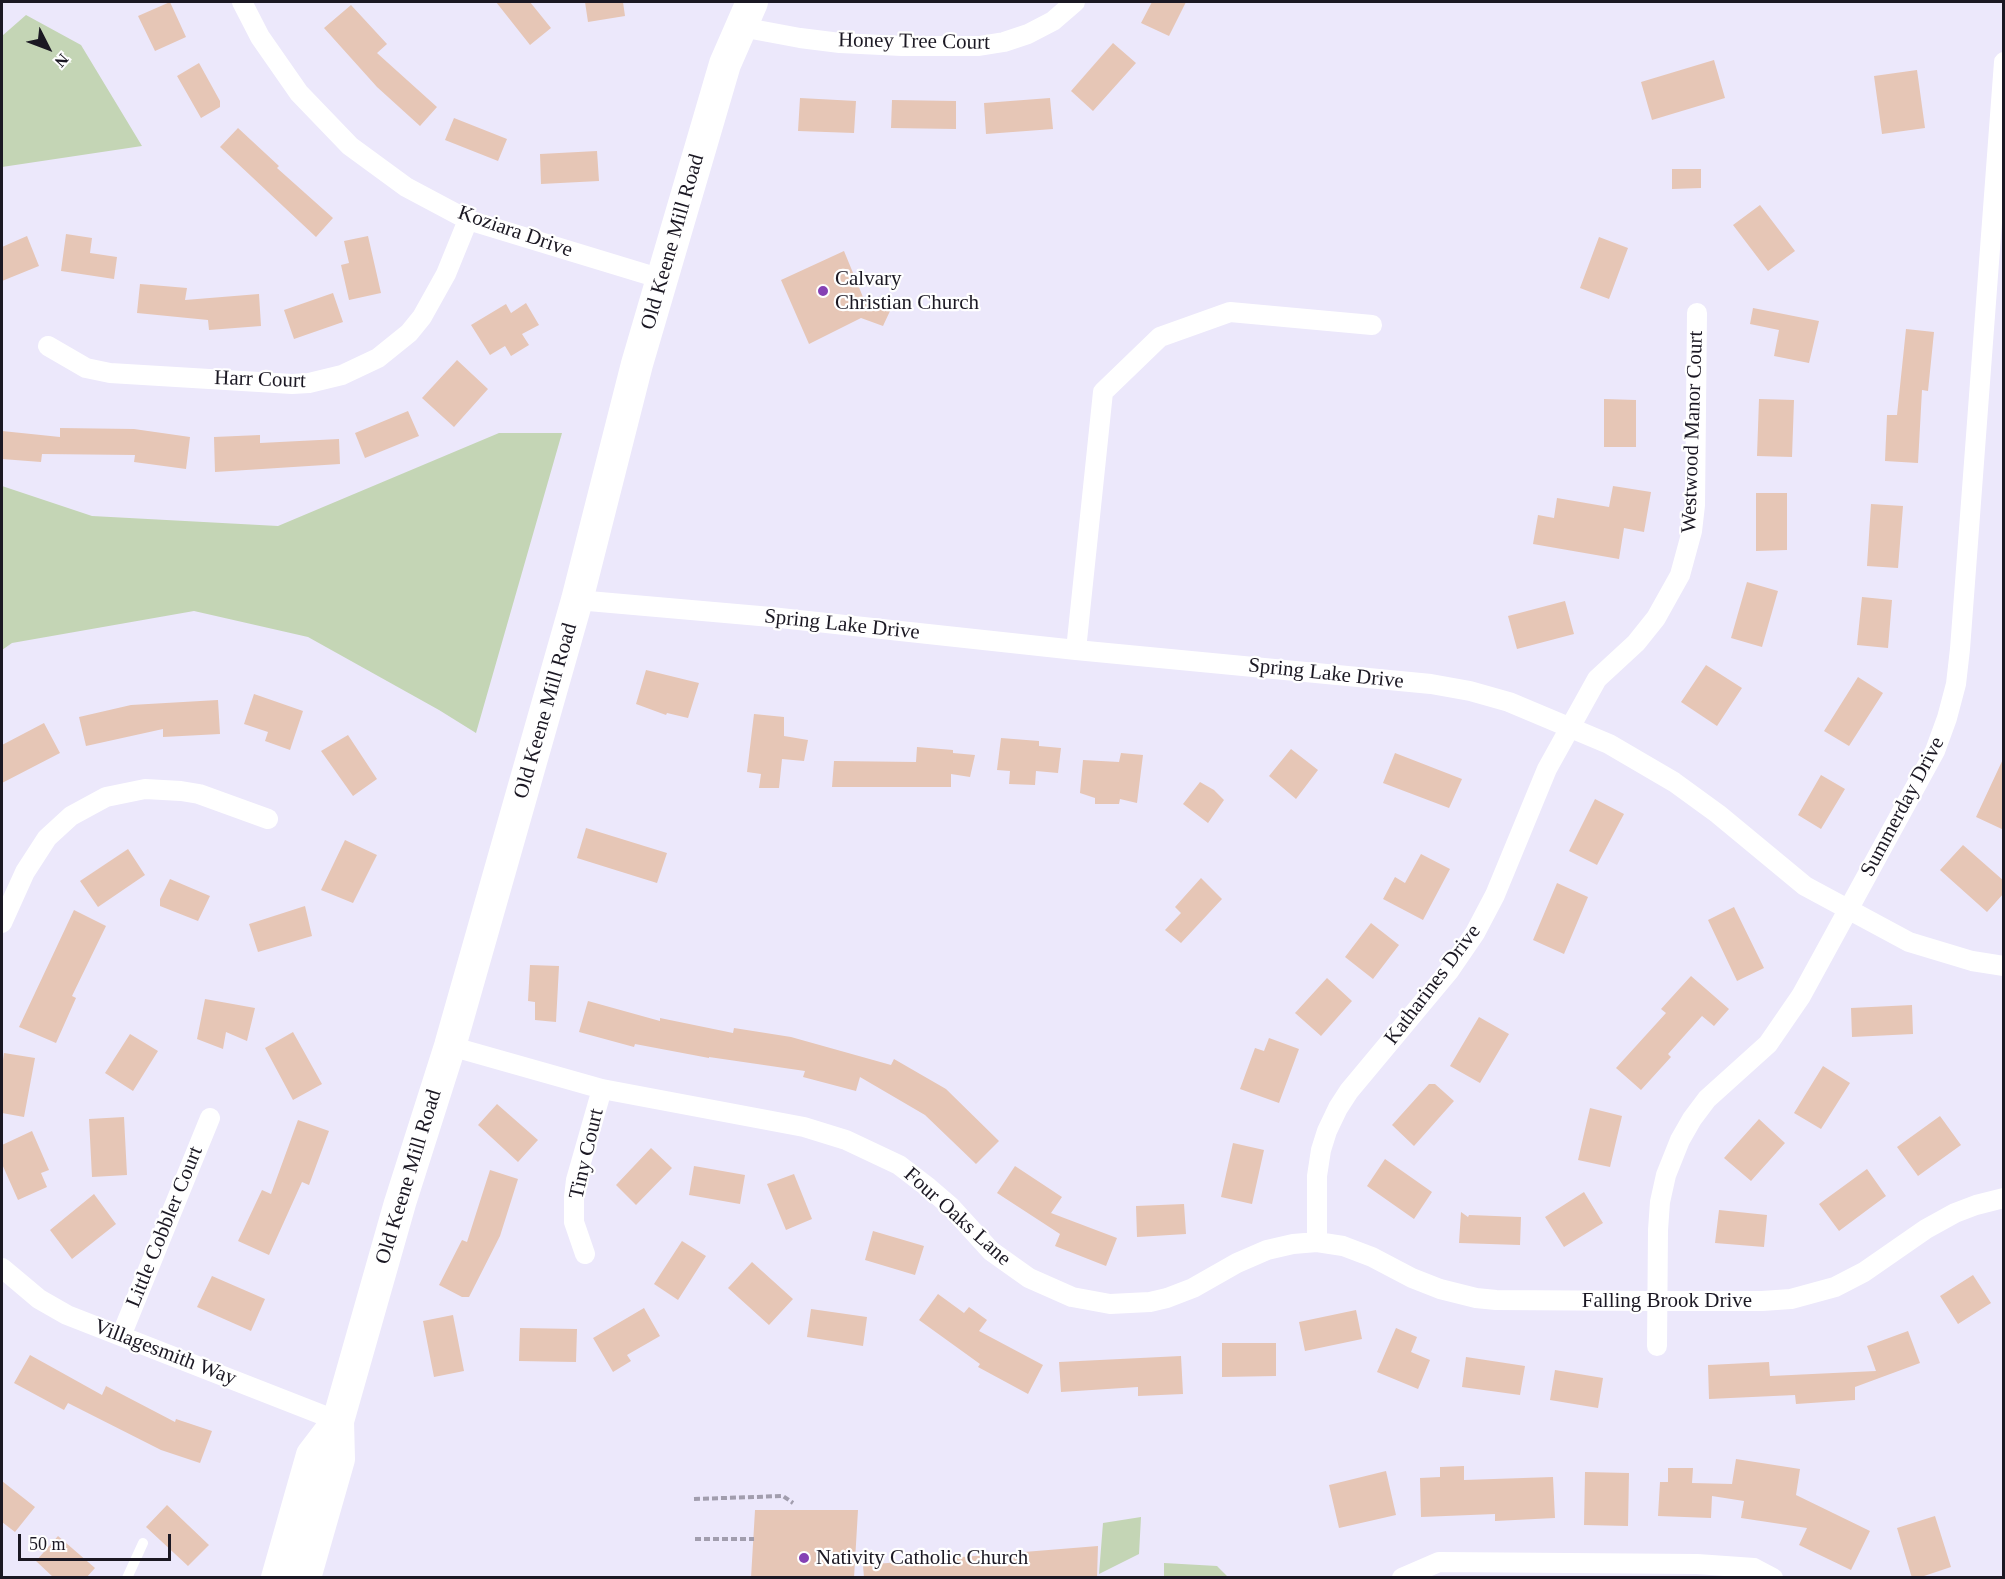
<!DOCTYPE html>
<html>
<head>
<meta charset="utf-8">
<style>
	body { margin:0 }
	#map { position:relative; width:2005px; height:1579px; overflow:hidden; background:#ece8fb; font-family:Georgia,serif }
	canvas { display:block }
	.frame { position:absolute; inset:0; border:3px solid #1b1823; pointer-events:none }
	.north { position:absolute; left:18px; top:18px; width:60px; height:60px; -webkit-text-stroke:4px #fff; paint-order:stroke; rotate:132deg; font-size:16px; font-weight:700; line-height:24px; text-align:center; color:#1b1823 }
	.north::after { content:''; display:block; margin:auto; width:21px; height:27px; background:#1b1823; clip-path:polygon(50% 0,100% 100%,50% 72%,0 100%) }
	.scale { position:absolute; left:18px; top:1534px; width:153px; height:27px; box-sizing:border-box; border:3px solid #1b1823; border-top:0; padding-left:8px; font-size:18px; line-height:21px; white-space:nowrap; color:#1b1823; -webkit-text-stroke:4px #fff; paint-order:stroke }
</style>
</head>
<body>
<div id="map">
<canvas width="2005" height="1579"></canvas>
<div class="frame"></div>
<div class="north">N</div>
<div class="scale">50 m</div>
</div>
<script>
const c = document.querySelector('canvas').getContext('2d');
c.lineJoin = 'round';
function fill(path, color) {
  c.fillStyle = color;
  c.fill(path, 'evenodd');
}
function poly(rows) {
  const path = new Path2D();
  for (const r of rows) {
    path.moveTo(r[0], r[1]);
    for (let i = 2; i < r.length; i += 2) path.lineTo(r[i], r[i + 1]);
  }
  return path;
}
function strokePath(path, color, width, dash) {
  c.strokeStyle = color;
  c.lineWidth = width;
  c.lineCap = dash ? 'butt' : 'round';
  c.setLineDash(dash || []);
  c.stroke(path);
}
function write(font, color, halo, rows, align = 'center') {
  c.font = font + ' Georgia,serif';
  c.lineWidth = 4.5;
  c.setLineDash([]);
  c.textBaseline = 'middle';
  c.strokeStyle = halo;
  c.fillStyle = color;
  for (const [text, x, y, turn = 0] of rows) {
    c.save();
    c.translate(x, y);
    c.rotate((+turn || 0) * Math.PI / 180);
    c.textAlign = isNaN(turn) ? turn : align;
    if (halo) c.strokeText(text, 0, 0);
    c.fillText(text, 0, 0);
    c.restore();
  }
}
fill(poly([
	[26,15,81,45,142,146,2,167,2,36],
	[499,433,562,433,476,733,439,710,308,637,194,611,12,643,2,650,2,486,92,516,278,526],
	[1141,1517,1139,1554,1099,1574,1103,1523],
	[1164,1563,1217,1566,1228,1577,1164,1577]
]), '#c4d5b5');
fill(poly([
	[170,2,186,37,155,51,138,16],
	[496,2,530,2,551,28,530,45],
	[585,2,623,2,625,16,588,22],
	[1152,2,1186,2,1169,36,1141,23],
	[351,5,387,44,377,53,437,107,420,126,377,87,324,28],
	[1113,43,1136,63,1093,111,1071,91],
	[1714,60,1725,98,1652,120,1641,82],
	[199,63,220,101,220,107,201,118,177,76],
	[1917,70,1925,128,1882,134,1874,76],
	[800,98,856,101,854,133,798,131],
	[1050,98,1053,129,986,134,984,103],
	[892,100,956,101,956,129,891,128],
	[454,118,507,139,498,161,445,140],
	[238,128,279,166,277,168,333,218,316,237,220,147],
	[597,151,599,181,541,184,540,154],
	[1672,169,1701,169,1701,188,1672,189],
	[1760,205,1795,251,1768,271,1733,225],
	[66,234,92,238,90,253,117,257,114,279,61,271],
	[27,236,39,266,2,281,2,247],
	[368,236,381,293,349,300,341,265,349,263,344,241],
	[1599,237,1628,248,1609,299,1580,288],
	[844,251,865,302,890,311,883,326,861,318,809,344,781,280],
	[140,284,187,288,185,300,259,294,261,326,209,330,208,320,137,313],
	[333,293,343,322,294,339,284,310],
	[526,303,539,325,522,334,529,345,511,356,505,346,490,355,471,325,506,304,511,313],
	[1753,308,1819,321,1809,363,1774,356,1779,330,1750,324],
	[1906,329,1934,332,1928,391,1922,390,1918,463,1885,461,1887,415,1897,415],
	[457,360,488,389,454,427,422,398],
	[1604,399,1636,400,1636,447,1604,447],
	[1759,399,1794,400,1792,457,1757,456],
	[408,411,419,436,365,458,355,433],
	[60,428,134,429,190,437,186,469,134,462,135,455,42,454,41,462,2,459,2,431,60,437],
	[260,435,260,443,339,439,340,464,215,472,214,437],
	[1613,486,1651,492,1644,532,1624,528,1619,559,1533,544,1538,515,1554,518,1557,498,1609,507],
	[1756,493,1787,493,1787,550,1756,551],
	[1871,504,1903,506,1898,568,1867,566],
	[1747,582,1778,591,1762,647,1731,638],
	[1862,597,1892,600,1888,648,1857,645],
	[1565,601,1574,634,1517,649,1508,616],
	[1706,665,1742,688,1717,726,1681,702],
	[646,670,699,683,688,718,667,713,666,715,636,704],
	[1858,677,1883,693,1849,746,1824,731],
	[254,694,303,711,290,750,265,741,268,732,244,724],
	[218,700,220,734,163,737,163,729,86,746,79,717,131,705],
	[754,714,784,717,784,736,808,740,804,761,782,759,779,788,759,788,761,774,747,772],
	[44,723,60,753,2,783,2,745],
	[348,735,377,779,353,796,321,751],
	[1001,738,1039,741,1039,746,1061,748,1058,773,1036,771,1035,785,1009,784,1010,771,997,770],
	[917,747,953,750,953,753,975,755,970,777,951,774,951,787,832,787,834,761,916,762],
	[1291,749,1318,770,1296,799,1269,776],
	[1121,753,1143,755,1137,803,1120,799,1119,804,1095,804,1095,798,1080,793,1083,760,1119,762],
	[1395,753,1462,779,1449,808,1383,783],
	[2004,757,2004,830,1976,817],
	[1821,775,1845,789,1821,829,1798,815],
	[1200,782,1214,790,1224,800,1208,823,1183,804],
	[1595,799,1624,814,1597,865,1569,851],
	[586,828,667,853,657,883,577,858],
	[345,840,377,855,353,903,321,890],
	[1963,845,2004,881,2004,893,1987,912,1940,870],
	[128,849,145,875,98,907,80,881],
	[1421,854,1450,869,1423,920,1383,899,1395,877,1405,883],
	[1201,878,1222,899,1181,943,1165,930,1181,913,1175,907],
	[170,879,210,896,198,921,160,906,160,899],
	[1557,883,1588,897,1564,954,1533,940],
	[305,906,312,936,258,952,249,924],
	[1734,907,1764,968,1737,981,1708,920],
	[74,910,106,926,72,996,76,998,56,1043,19,1027],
	[1371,923,1399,945,1373,979,1345,957],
	[530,965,559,966,556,1022,535,1020,535,1002,528,1001],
	[1691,976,1729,1009,1714,1026,1702,1016,1668,1054,1671,1057,1641,1090,1616,1068,1666,1013,1661,1009],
	[1327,978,1352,1001,1321,1036,1295,1013],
	[205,999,255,1008,247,1041,226,1032,223,1049,197,1039],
	[588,1001,660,1021,660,1018,733,1033,734,1028,791,1037,891,1065,894,1059,946,1089,999,1141,976,1164,925,1115,860,1077,856,1091,803,1077,805,1071,709,1057,709,1058,635,1044,634,1047,579,1032],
	[1912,1005,1913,1034,1852,1037,1851,1008],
	[1479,1017,1509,1034,1480,1083,1450,1066],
	[293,1032,322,1084,293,1100,265,1048],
	[130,1034,158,1051,133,1091,105,1073],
	[1269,1038,1299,1049,1279,1103,1240,1089,1255,1048,1264,1051],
	[4,1053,35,1058,24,1117,2,1113,2,1067],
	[1823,1066,1850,1083,1821,1129,1794,1113],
	[1429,1084,1435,1084,1454,1101,1414,1146,1392,1125],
	[497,1104,538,1140,518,1162,478,1125],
	[1590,1108,1622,1116,1610,1167,1578,1160],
	[1940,1116,1961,1145,1918,1176,1897,1147],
	[124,1117,127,1175,92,1177,89,1119],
	[1759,1119,1785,1143,1751,1181,1724,1158],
	[298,1120,329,1131,309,1185,302,1182,269,1255,238,1241,262,1190,271,1194],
	[32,1131,49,1170,41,1173,47,1187,18,1200,2,1164,2,1145],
	[1233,1143,1264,1150,1252,1204,1221,1197],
	[651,1148,672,1168,636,1205,616,1185],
	[1385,1159,1432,1192,1414,1219,1367,1186],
	[694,1166,745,1175,740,1204,689,1195],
	[1015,1166,1062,1197,1051,1213,1117,1238,1106,1266,1055,1246,1060,1234,997,1193],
	[1867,1169,1886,1196,1839,1231,1819,1204],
	[490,1170,518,1179,500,1236,469,1297,462,1297,439,1285,462,1240,467,1242],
	[794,1174,812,1219,786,1230,767,1184],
	[1584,1192,1603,1223,1564,1247,1545,1217],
	[94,1194,116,1224,72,1259,50,1230],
	[1184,1204,1186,1234,1137,1237,1136,1206],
	[1719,1210,1767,1215,1764,1247,1715,1243],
	[1461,1212,1468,1217,1469,1215,1521,1217,1520,1245,1459,1243],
	[873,1231,924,1246,915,1275,865,1260],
	[682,1241,706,1256,678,1300,654,1284],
	[752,1262,793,1299,769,1325,728,1288],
	[1973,1275,1991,1303,1958,1324,1940,1296],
	[212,1276,265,1299,251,1331,197,1307],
	[938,1294,964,1313,969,1307,987,1320,979,1331,1043,1365,1028,1394,978,1367,980,1364,919,1320],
	[644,1308,660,1336,627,1355,631,1361,613,1372,593,1338],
	[811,1309,867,1317,863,1346,807,1337],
	[1356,1310,1362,1339,1305,1351,1299,1322],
	[453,1315,464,1371,434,1377,423,1321],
	[520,1328,577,1329,576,1362,519,1361],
	[1396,1328,1417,1337,1411,1352,1430,1360,1418,1389,1377,1372],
	[1908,1331,1920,1363,1855,1387,1855,1400,1796,1404,1795,1395,1709,1399,1708,1365,1769,1362,1770,1376,1876,1371,1867,1346],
	[1222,1343,1276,1343,1276,1376,1222,1377],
	[30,1355,102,1395,106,1386,175,1422,176,1419,212,1431,200,1463,161,1450,68,1403,64,1410,14,1383],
	[1181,1356,1183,1394,1138,1396,1138,1387,1061,1392,1059,1362],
	[1466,1357,1525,1366,1520,1395,1462,1387],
	[1555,1370,1603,1378,1598,1408,1550,1400],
	[1736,1459,1800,1469,1796,1495,1870,1531,1851,1570,1799,1545,1807,1528,1741,1518,1744,1501,1712,1496,1711,1518,1658,1516,1660,1482,1668,1482,1668,1468,1693,1468,1692,1483,1732,1484],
	[1464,1466,1464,1480,1553,1477,1555,1518,1495,1521,1495,1514,1421,1517,1420,1478,1440,1477,1440,1467],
	[1386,1471,1396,1515,1339,1528,1329,1485],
	[1585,1472,1629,1473,1628,1526,1584,1525],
	[2,1481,35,1507,15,1532,2,1522],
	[167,1505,209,1545,188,1566,146,1527],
	[755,1510,858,1510,854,1578,751,1578],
	[1935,1516,1951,1567,1918,1578,1912,1578,1897,1528],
	[58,1536,95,1568,86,1578,54,1578,36,1561],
	[1098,1546,1097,1578,864,1578,863,1565]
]), '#e6c6b6');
strokePath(poly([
	[694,1499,783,1496,793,1503],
	[695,1539,754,1539]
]), '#a19dad', 4, [6, 3]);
strokePath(poly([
	[127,1578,143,1543]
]), '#fff', 10);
strokePath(poly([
	[242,2,260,37,299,93,350,146,406,187,468,220,662,279],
	[741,27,800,38,840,43,902,46,979,46,1004,42,1028,34,1053,21,1075,2],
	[48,346,86,368,110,373,292,384,309,383,342,375,378,358,409,333,422,317,446,274,468,220],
	[577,600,771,617,1076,650,1431,684,1470,691,1509,702,1609,744,1674,782,1718,814,1805,886,1909,942,1972,961,2004,966],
	[1076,650,1103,392,1160,337,1230,312,1372,325],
	[2,923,25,872,47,838,71,816,106,797,145,789,181,791,199,794,268,819],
	[450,1046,602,1089,804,1127,846,1140,899,1165,929,1188,950,1206,991,1251,1029,1278,1072,1297,1110,1304,1150,1302,1167,1298,1193,1288,1237,1263,1267,1250,1293,1244,1317,1242,1343,1246,1372,1257,1412,1278,1440,1289,1476,1298,1496,1300,1657,1301,1762,1301,1791,1299,1835,1287,1864,1272,1926,1229,1955,1213,1976,1205,2004,1198],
	[1317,1242,1317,1176,1321,1150,1327,1131,1338,1108,1349,1091,1449,971,1475,933,1495,895,1547,769,1597,679,1636,643,1656,618,1680,575,1692,531,1695,505,1697,313],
	[585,1254,574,1222,574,1197,576,1180,602,1089],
	[2,1268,39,1299,67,1315,338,1421],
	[121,1336,210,1118],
	[1657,1346,1658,1230,1660,1202,1666,1175,1680,1140,1692,1119,1707,1099,1768,1044,1801,996,1935,751,1947,718,1956,684,1960,649,2004,62],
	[1402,1578,1439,1562,1697,1564,1754,1568,1773,1578]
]), '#fff', 20);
strokePath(poly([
	[277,1578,312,1455,338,1421],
	[305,1578,339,1459,338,1421,400,1203,450,1046,577,600,637,364,725,64,752,2]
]), '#fff', 32);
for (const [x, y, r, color] of [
	[823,291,6,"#8541b4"],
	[804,1558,6,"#8541b4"]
]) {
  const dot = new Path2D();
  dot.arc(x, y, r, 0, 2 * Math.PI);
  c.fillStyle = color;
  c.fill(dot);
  strokePath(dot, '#fff', 2);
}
write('21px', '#1b1823', '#fff', [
	["Honey Tree Court",914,42,1],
	["Koziara Drive",515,232,19],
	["Old Keene Mill Road",673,242,-74],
	["Harr Court",260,380,2],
	["Westwood Manor Court",1693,432,-88],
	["Spring Lake Drive",842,625,6],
	["Spring Lake Drive",1326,674,6],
	["Old Keene Mill Road",546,711,-74],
	["Summerday Drive",1903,807,-62],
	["Katharines Drive",1433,985,-53],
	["Tiny Court",587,1154,-77],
	["Old Keene Mill Road",409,1177,-73],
	["Four Oaks Lane",957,1217,42],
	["Little Cobbler Court",165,1227,-68],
	["Falling Brook Drive",1667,1301],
	["Villagesmith Way",165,1353,21]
]);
write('21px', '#1b1823', '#fff', [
	["Calvary",835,279],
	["Christian Church",835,303],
	["Nativity Catholic Church",816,1558]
], 'left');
</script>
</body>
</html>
